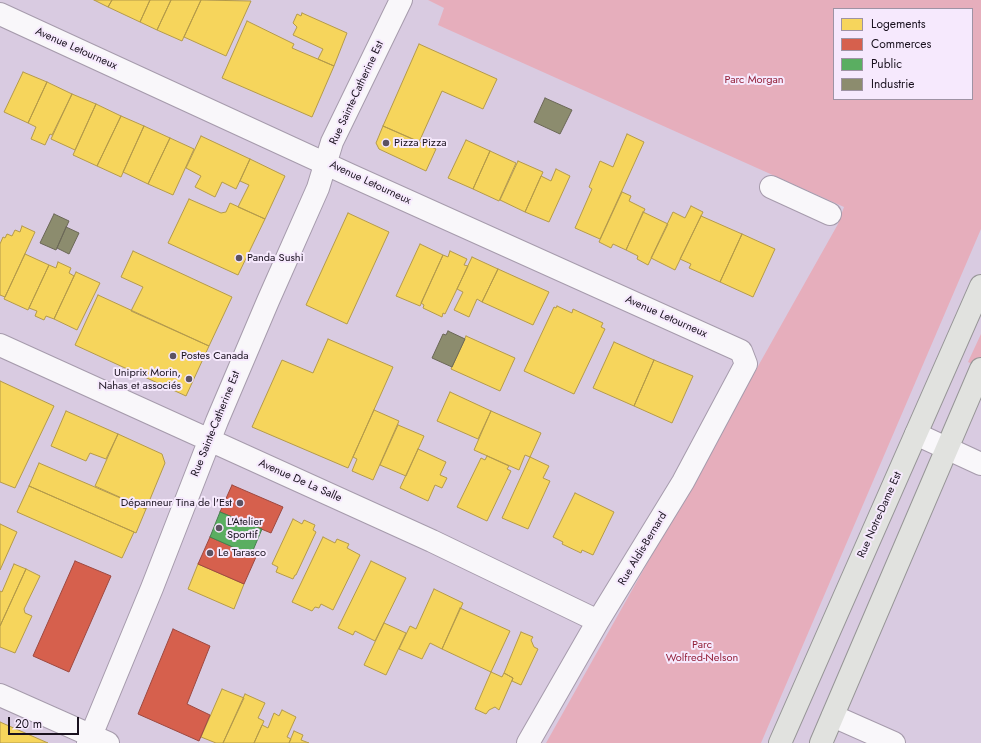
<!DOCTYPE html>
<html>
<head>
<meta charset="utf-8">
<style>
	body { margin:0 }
	#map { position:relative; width:981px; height:743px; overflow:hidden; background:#d9cbe1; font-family:Jost,sans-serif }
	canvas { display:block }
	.legend { position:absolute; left:833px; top:8px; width:140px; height:92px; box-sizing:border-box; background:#f6e9fd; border:1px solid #9e93a4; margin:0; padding:5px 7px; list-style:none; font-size:12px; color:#19111e }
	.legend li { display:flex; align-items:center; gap:8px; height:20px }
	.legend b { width:20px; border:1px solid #9e93a4 }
	.scale { position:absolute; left:8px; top:717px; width:71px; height:18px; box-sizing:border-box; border:2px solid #19111e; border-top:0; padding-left:5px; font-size:12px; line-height:14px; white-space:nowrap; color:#19111e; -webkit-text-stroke:3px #f6e9fd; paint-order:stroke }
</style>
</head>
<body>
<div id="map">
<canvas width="981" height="743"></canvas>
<ul class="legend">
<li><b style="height:11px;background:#f6d55c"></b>Logements</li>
<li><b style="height:11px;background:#d6604d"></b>Commerces</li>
<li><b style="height:11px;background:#5aae61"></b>Public</li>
<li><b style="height:11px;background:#8c8c6e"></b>Industrie</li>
</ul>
<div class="scale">20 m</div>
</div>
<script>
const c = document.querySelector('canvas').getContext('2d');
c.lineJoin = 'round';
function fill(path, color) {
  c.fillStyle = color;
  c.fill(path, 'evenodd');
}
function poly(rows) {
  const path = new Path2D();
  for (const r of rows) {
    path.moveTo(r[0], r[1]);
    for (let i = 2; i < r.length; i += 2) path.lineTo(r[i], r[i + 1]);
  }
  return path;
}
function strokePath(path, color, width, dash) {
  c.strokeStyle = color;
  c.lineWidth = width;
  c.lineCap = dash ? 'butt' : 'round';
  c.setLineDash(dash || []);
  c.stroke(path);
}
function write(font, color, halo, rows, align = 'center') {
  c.font = font + ' Jost,sans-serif';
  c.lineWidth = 4;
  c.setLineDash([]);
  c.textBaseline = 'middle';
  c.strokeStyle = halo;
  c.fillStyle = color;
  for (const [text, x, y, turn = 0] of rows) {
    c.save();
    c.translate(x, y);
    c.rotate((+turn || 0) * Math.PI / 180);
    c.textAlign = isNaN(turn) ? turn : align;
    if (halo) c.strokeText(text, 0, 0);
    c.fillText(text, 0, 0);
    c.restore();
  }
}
fill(poly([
	[428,0,981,0,981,229,761,743,546,743,838,224,844,207,438,25,444,8],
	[834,9,972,9,972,99,834,99],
	[981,334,981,368,968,362]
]), '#e6aebc');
const homes = poly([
	[94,0,112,0,108,7,94,0],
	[112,0,150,0,140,22,108,7,112,0],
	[150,0,171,0,157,30,140,22,150,0],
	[171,0,201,0,182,41,157,30,171,0],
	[201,0,251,1,226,56,184,37,201,0],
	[302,13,347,33,334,66,318,59,323,49,293,35,297,27,293,23,297,14,301,16,302,13],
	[247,21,294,44,292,48,334,66,312,117,222,78,247,21],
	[419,44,497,79,483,109,442,91,419,142,383,126,419,44],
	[23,72,47,82,28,123,4,112,23,72],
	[47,82,72,94,52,135,50,134,45,145,31,139,36,127,28,123,47,82],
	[72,94,96,104,75,150,51,139,72,94],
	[96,104,121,116,97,166,73,155,96,104],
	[121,116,144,126,121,177,97,166,121,116],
	[144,126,170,138,148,184,123,172,144,126],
	[383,126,436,149,426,171,379,149,376,143,383,126],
	[627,134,644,142,600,239,575,228,592,189,589,187,600,161,613,167,627,134],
	[201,136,250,159,236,189,222,182,215,197,195,187,201,176,186,168,201,136],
	[170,138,194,149,173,195,148,184,170,138],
	[466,140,490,151,473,189,448,178,466,140],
	[490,151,516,163,499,201,473,189,490,151],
	[250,159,285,176,265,219,238,207,249,185,240,181,250,159],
	[518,161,543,172,525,212,500,200,518,161],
	[556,169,570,176,549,222,525,212,541,176,551,181,556,169],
	[622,192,631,196,629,201,645,209,626,250,613,244,611,248,599,242,622,192],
	[189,199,221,213,226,212,230,203,265,219,238,275,168,243,189,199],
	[691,206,703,212,675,270,651,258,673,212,685,218,691,206],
	[643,212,668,224,648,265,637,259,638,256,626,250,643,212],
	[348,213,389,232,347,324,306,305,348,213],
	[701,216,742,234,720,282,689,268,691,264,680,259,701,216],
	[22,226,35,232,5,297,0,295,0,244,3,237,5,238,7,234,12,236,15,230,20,232,22,226],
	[742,234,775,249,753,297,720,282,742,234],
	[420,244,443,255,420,306,396,296,420,244],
	[133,251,232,297,209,346,131,311,143,287,121,277,133,251],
	[450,251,467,259,464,265,468,266,445,314,443,313,442,317,423,308,424,305,421,303,443,255,448,257,450,251],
	[25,254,49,265,28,310,4,299,25,254],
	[472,257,498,269,482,302,477,299,469,317,454,310,463,292,457,289,472,257],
	[58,262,71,268,69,273,74,276,54,319,46,316,44,320,35,316,37,311,29,308,49,265,56,268,58,262],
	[498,269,549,292,533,325,482,302,498,269],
	[76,272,100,283,77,330,54,319,76,272],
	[98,295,209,346,186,396,75,345,98,295],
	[557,306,572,313,573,309,603,323,601,327,605,329,574,394,524,371,554,307,556,308,557,306],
	[466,336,515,358,500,391,451,369,466,336],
	[328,339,393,367,348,468,252,427,282,360,313,373,328,339],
	[614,342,654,360,634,406,593,388,614,342],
	[654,360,693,376,672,423,634,406,654,360],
	[0,381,54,406,15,488,0,482,0,381],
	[450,392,491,411,478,439,437,421,450,392],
	[374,410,399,421,373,480,352,471,357,459,353,457,374,410],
	[66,411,118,434,106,459,90,453,86,461,51,446,66,411],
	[491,411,541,433,530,457,525,455,519,470,474,450,491,411],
	[398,425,424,436,406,476,380,465,398,425],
	[118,434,162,454,165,463,146,509,95,486,118,434],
	[418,449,446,462,440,475,447,478,442,488,435,485,428,501,400,488,418,449],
	[487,456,509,466,507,469,511,471,487,521,457,507,481,458,485,460,487,456],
	[530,457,549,466,543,478,550,481,528,529,502,518,530,457],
	[39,463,146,509,136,533,29,486,39,463],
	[29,486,134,532,122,558,17,512,29,486],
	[575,493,614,512,593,555,582,550,581,553,562,544,563,542,553,537,575,493],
	[293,519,302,524,304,520,315,525,313,530,316,532,296,575,295,575,293,579,276,572,278,567,272,564,293,519],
	[0,524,17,532,0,570,0,524],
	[323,537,335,543,337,539,349,544,347,548,360,555,333,610,321,604,319,608,315,607,312,611,292,602,323,537],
	[371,561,406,578,375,641,355,631,353,635,338,628,371,561],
	[14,564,26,569,0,626,0,591,2,592,14,564],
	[198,564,244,584,234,609,188,589,198,564],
	[26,569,40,576,24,609,25,613,32,616,15,653,0,647,0,626,26,569],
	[434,589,463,603,442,649,430,643,422,659,399,649,410,626,416,629,434,589],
	[460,608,510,631,491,672,442,649,460,608],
	[384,623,406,633,386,675,364,665,384,623],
	[521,632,533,637,531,640,534,647,538,649,521,685,512,681,513,678,504,673,521,632],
	[491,672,502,677,504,673,513,678,499,710,495,707,489,710,486,714,475,709,491,672],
	[222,689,244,698,223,743,216,743,201,737,222,689],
	[245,694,265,703,258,718,264,721,254,743,223,743,245,694],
	[282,710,296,717,287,737,291,739,289,743,254,743,262,725,268,728,274,713,279,716,282,710],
	[0,722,48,743,0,743,0,722],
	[294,731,303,735,301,740,309,743,289,743,294,731]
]);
fill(homes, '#f6d55c');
strokePath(homes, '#b49a49', 1);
const shops = poly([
	[232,485,283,507,271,533,220,512,232,485],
	[210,537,256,557,244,584,198,564,210,537],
	[75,561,111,576,69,672,33,656,75,561],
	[173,629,210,646,187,704,210,715,199,741,138,714,173,629]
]);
fill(shops, '#d6604d');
strokePath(shops, '#9d483f', 1);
const public = poly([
	[220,512,262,529,251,555,210,537,220,512]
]);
fill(public, '#5aae61');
strokePath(public, '#467f4d', 1);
const industry = poly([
	[545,98,572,110,560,134,534,122,545,98],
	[54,214,69,221,56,250,40,243,54,214],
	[66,227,79,233,69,254,57,248,66,227],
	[448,331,465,339,452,367,432,358,443,334,446,335,448,331]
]);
fill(industry, '#8c8c6e');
strokePath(industry, '#6a6756', 1);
const minor = poly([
	[0,14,350,175,741,351,746,364,683,482,598,621,528,743],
	[771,187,830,214],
	[0,345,432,541,598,621],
	[916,434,981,464],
	[0,695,108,743],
	[833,716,894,743],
	[88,743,152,588,217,421,268,301,318,188,332,142,401,0]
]);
const major = poly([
	[780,743,981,286],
	[821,743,981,369]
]);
strokePath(minor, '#a69bac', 24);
strokePath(major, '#969596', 24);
strokePath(minor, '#f9f7fa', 22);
strokePath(major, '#e1e2df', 22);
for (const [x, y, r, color] of [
	[386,143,4,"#5c5262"],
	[239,258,4,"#5c5262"],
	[173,356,4,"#5c5262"],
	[189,379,4,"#5c5262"],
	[240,503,4,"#5c5262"],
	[219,528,4,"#5c5262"],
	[210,553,4,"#5c5262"]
]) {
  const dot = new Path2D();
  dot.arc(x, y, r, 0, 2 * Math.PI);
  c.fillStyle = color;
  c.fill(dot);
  strokePath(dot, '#f6e9fd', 1.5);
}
write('11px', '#19111e', '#f6e9fd', [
	["Avenue Letourneux",76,49,24],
	["Rue Sainte-Catherine Est",357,93,-65],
	["Avenue Letourneux",370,183,25],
	["Avenue Letourneux",666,317,24],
	["Rue Sainte-Catherine Est",216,424,-68],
	["Avenue De La Salle",300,481,24],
	["Rue Notre-Dame Est",880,515,-66],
	["Rue Aldis-Bernard",643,549,-59]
]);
write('11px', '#93213a', '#f6e9fd', [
	["Parc Morgan",754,80],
	["Parc",702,645],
	["Wolfred-Nelson",702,658]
]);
write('11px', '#19111e', '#f6e9fd', [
	["Pizza Pizza",394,143],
	["Panda Sushi",247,258],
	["Postes Canada",181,356],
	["Uniprix Morin,",181,373,"right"],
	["Nahas et associés",181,386,"right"],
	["Dépanneur Tina de l'Est",232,503,"right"],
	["L'Atelier",227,522],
	["Sportif",227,535],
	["Le Tarasco",218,553]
], 'left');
</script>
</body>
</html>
